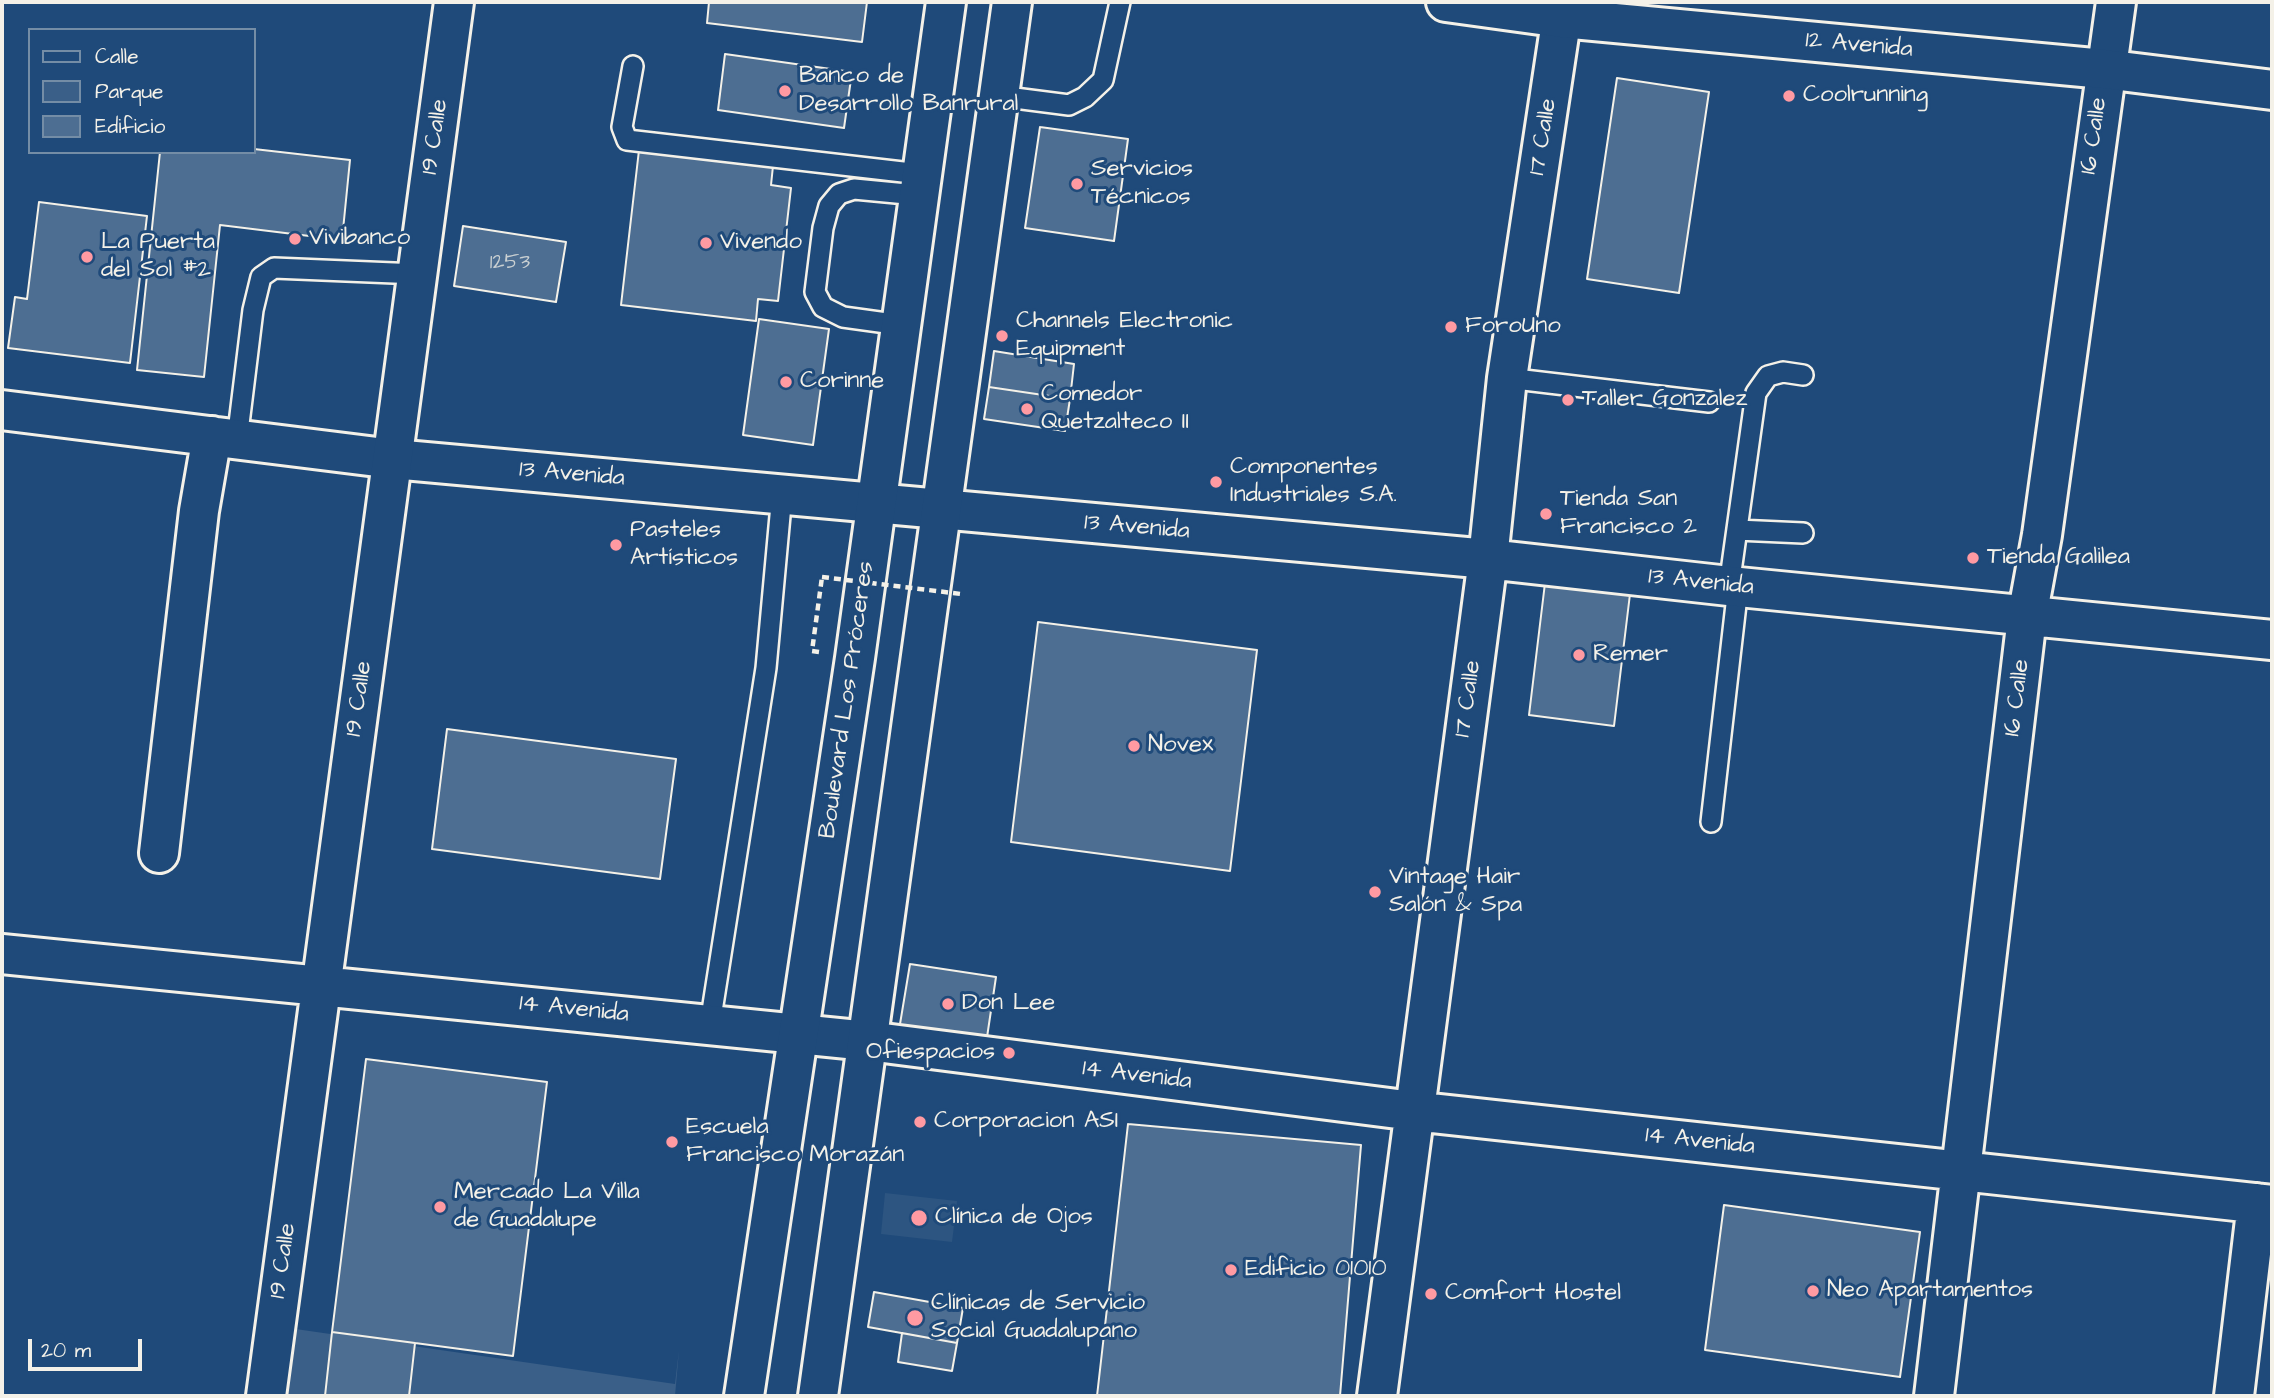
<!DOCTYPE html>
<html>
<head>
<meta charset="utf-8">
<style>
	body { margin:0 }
	#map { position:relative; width:2274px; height:1398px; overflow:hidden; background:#1f4a7a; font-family:"Architects Daughter",sans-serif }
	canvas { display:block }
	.frame { position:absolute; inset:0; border:4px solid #f4f1e8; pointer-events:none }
	.legend { position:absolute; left:28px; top:28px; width:228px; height:126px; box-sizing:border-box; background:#1f4a7a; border:2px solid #748da6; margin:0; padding:9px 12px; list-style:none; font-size:21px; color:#f4f1e8 }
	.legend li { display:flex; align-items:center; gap:14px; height:35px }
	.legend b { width:35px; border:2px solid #748da6 }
	.scale { position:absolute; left:28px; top:1339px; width:114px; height:32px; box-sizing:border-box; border:4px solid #f4f1e8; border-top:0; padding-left:9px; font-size:21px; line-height:24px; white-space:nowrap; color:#f4f1e8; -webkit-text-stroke:5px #1f4a7a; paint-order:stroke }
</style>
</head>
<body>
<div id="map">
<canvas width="2274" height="1398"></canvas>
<div class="frame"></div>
<ul class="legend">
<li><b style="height:9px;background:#1f4a7a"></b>Calle</li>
<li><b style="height:19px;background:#3a5f88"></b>Parque</li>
<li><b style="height:19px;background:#4d6e92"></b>Edificio</li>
</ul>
<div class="scale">20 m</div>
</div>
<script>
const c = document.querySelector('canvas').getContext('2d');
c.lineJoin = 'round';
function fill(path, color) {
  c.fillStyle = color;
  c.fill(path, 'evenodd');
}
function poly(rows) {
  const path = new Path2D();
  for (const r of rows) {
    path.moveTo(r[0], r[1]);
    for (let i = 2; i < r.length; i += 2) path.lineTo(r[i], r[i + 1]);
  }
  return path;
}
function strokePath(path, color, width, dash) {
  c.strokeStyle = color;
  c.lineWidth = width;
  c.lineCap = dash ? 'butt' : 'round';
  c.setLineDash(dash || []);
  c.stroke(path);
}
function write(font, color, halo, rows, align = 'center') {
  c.font = font + ' "Architects Daughter",sans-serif';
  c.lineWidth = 6;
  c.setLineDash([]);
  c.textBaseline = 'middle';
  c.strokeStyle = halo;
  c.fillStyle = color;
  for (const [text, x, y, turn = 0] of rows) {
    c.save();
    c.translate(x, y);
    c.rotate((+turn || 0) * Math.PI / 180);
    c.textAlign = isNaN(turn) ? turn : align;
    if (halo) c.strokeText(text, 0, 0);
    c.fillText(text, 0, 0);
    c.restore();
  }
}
fill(poly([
	[885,1193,957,1201,952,1242,881,1234]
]), '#2d5581');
fill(poly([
	[275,1326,675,1384,679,1350,675,1396,266,1396]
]), '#3a5f88');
const building = poly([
	[709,2,867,2,862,42,707,23,709,2],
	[725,54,852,72,844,128,718,110,725,54],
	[1617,78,1709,92,1679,293,1587,279,1617,78],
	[1040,127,1128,139,1114,241,1025,228,1040,127],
	[254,149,350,160,342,240,220,225,204,377,137,370,160,152,254,152,254,149],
	[639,150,773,166,771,185,791,188,778,301,758,299,756,321,621,305,639,150],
	[39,202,147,216,130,363,8,348,15,297,27,299,39,202],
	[463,226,566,242,556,302,454,286,463,226],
	[759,319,829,329,813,445,743,435,759,319],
	[994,351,1074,364,1070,399,989,387,994,351],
	[989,387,1070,399,1065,431,984,419,989,387],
	[1545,583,1630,594,1614,726,1529,715,1545,583],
	[1038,622,1257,650,1230,871,1011,842,1038,622],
	[447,729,676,759,660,879,432,849,447,729],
	[910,964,996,977,986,1044,899,1030,910,964],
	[366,1059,547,1082,513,1356,332,1332,366,1059],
	[1128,1124,1361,1145,1340,1396,1097,1396,1128,1124],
	[1724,1205,1920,1232,1900,1377,1705,1350,1724,1205],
	[874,1292,963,1308,957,1343,868,1327,874,1292],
	[332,1332,415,1343,409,1396,325,1396,332,1332],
	[902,1333,957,1343,952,1371,898,1362,902,1333]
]);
fill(building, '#4d6e92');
strokePath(building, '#f4f1e8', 2);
const lane = poly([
	[633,66,622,127,627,140,920,174],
	[999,96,1069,105,1085,97,1103,80,1120,2],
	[901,325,843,317,823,307,815,292,823,228,829,206,839,194,854,189,917,195],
	[1507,378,1709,402],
	[237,440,253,310,261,277,274,268,418,274],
	[1737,530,1803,533],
	[1729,586,1756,393,1768,376,1783,372,1803,375],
	[1711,822,1738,587],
	[710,1024,766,668,782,494]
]);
const street = poly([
	[2,410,393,459,1488,559,1729,586,2272,640],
	[159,853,199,511,212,436],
	[868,1041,1413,1111,2272,1205],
	[1377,1396,1488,559,1507,378,1564,2],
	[1934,1396,2027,617,2042,535,2116,2],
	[2234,1396,2257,1203]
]);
const secondary = poly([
	[1446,2,1562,18,2104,69,2272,90],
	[2,954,868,1041],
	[266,1396,454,2]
]);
const highway = poly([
	[744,1396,855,658,946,2],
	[818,1396,1012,2]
]);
strokePath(lane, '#f4f1e8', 24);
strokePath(street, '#f4f1e8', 44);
strokePath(secondary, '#f4f1e8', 44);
strokePath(highway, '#f4f1e8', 44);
strokePath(poly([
	[819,652,812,651,822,577]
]), '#f4f1e8', 4.5, [7, 5]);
strokePath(lane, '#1f4a7a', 19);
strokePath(street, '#1f4a7a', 38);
strokePath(secondary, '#1f4a7a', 38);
strokePath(highway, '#1f4a7a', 38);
strokePath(poly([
	[822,577,961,594]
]), '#f4f1e8', 4.5, [7, 5]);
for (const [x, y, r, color] of [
	[785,91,7,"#ff9aa2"],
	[1789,96,7,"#ff9aa2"],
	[1077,184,7,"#ff9aa2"],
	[295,239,7,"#ff9aa2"],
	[706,243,7,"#ff9aa2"],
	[87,257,7,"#ff9aa2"],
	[1451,327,7,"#ff9aa2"],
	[1002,336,7,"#ff9aa2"],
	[786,382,7,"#ff9aa2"],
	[1568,400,7,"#ff9aa2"],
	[1027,409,7,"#ff9aa2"],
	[1216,482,7,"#ff9aa2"],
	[1546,514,7,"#ff9aa2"],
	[616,545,7,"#ff9aa2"],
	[1973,558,7,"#ff9aa2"],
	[1579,655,7,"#ff9aa2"],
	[1134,746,7,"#ff9aa2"],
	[1375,892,7,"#ff9aa2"],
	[948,1004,7,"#ff9aa2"],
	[1009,1053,7,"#ff9aa2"],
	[920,1122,7,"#ff9aa2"],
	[672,1142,7,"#ff9aa2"],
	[440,1207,7,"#ff9aa2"],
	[919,1218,9,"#ff9aa2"],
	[1231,1270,7,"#ff9aa2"],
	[1813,1291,7,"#ff9aa2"],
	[1431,1294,7,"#ff9aa2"],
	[915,1318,9,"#ff9aa2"]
]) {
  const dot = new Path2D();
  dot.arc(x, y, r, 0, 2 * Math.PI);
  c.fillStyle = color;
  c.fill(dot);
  strokePath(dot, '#1f4a7a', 2.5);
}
write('21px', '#cad0d2', null, [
	["1253",510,264]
]);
write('24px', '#f4f1e8', '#1f4a7a', [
	["12 Avenida",1859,46,5],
	["16 Calle",2095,136,-82],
	["19 Calle",436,137,-82],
	["17 Calle",1544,137,-81],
	["13 Avenida",572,475,5],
	["13 Avenida",1137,528,5],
	["13 Avenida",1701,583,6],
	["16 Calle",2018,698,-83],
	["19 Calle",360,699,-82],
	["17 Calle",1469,699,-82],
	["Boulevard Los Próceres",848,700,-82],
	["14 Avenida",574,1010,6],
	["14 Avenida",1137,1076,7],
	["14 Avenida",1700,1142,6],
	["19 Calle",284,1261,-82]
]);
write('24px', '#f4f1e8', '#1f4a7a', [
	["Banco de",799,77],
	["Desarrollo Banrural",799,105],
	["Coolrunning",1803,96],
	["Servicios",1091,170],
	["Técnicos",1091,198],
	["Vivibanco",309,239],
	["La Puerta",101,243],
	["del Sol #2",101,271],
	["Vivendo",720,243],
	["Channels Electronic",1016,322],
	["Equipment",1016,350],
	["ForoUno",1465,327],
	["Corinne",800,382],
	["Comedor",1041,395],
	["Quetzalteco II",1041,423],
	["Taller Gonzalez",1582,400],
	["Componentes",1230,468],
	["Industriales S.A.",1230,496],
	["Tienda San",1560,500],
	["Francisco 2",1560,528],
	["Pasteles",630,531],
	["Artísticos",630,559],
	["Tienda Galilea",1987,558],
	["Remer",1593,655],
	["Novex",1148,746],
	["Vintage Hair",1389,878],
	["Salón & Spa",1389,906],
	["Don Lee",962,1004],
	["Ofiespacios",995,1053,"right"],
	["Corporacion ASI",934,1122],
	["Escuela",686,1128],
	["Francisco Morazán",686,1156],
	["Mercado La Villa",454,1193],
	["de Guadalupe",454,1221],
	["Clínica de Ojos",935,1218],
	["Edificio 01010",1245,1270],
	["Neo Apartamentos",1827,1291],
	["Comfort Hostel",1445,1294],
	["Clínicas de Servicio",931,1304],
	["Social Guadalupano",931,1332]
], 'left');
</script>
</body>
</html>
